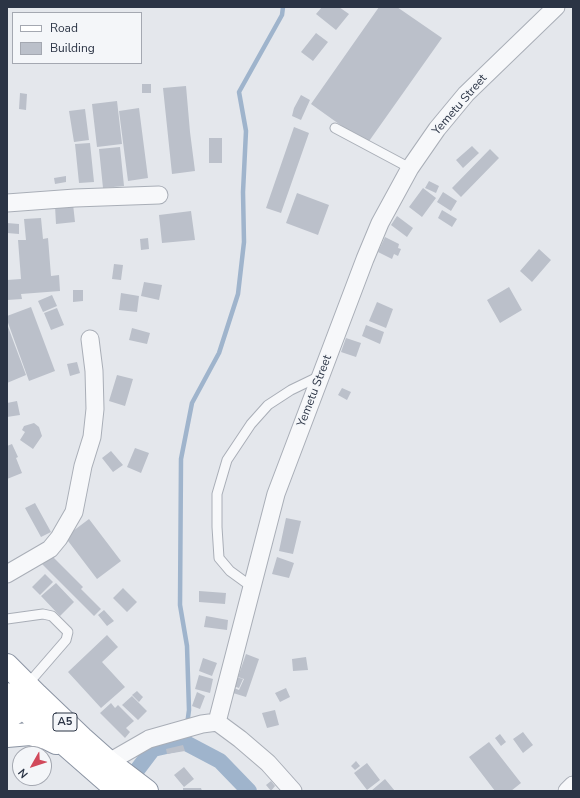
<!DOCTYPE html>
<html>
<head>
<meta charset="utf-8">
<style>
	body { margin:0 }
	#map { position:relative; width:580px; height:798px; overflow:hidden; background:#e4e7ec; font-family:"Nunito Sans",sans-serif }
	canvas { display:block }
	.frame { position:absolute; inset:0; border:8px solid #2b3445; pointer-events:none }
	.legend { position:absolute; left:12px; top:12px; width:130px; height:52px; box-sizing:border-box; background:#f4f6f9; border:1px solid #a4a8b1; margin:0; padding:5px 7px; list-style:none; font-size:12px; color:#2b3445 }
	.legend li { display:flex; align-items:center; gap:8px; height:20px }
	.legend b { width:20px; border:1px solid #a4a8b1 }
	.north { position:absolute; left:12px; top:746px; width:40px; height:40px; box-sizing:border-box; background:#f4f6f9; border:1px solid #a4a8b1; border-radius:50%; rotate:231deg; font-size:11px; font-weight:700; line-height:16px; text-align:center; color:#2b3445 }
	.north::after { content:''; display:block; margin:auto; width:14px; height:18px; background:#d1495b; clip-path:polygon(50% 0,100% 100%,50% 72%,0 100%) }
</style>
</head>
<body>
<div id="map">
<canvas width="580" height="798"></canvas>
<div class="frame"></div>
<ul class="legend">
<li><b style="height:5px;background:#fff"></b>Road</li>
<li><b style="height:11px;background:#bbc0ca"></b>Building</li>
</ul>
<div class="north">N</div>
</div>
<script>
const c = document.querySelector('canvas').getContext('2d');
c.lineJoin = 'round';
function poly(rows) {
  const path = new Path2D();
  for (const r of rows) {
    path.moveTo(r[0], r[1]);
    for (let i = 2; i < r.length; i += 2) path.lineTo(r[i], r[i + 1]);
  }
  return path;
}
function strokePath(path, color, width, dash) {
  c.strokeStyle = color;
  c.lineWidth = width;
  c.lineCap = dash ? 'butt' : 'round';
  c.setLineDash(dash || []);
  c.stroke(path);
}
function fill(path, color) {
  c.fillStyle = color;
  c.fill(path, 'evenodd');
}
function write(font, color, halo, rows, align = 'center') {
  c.font = font + ' "Nunito Sans",sans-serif';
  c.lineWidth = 3;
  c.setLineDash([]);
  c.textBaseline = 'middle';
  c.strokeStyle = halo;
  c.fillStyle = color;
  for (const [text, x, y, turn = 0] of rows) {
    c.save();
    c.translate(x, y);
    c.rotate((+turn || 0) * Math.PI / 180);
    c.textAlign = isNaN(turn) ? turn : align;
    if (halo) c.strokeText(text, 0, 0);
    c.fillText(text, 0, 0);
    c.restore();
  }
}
strokePath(poly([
	[187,725,189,710,187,646,180,605,181,459,192,403,219,353,238,294,244,242,243,192,246,131,239,92,282,15,283,7],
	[184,742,186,732]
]), '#9fb4cc', 4.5);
strokePath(poly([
	[125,786,153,749,184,742,220,761,249,791]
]), '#9fb4cc', 16);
fill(poly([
	[322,7,339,7,349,14,336,30,316,14],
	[379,7,397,7,442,38,367,144,311,104],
	[316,33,328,42,313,61,301,52],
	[142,84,151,84,151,93,142,93],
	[186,86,190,132,195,171,172,174,163,88],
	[20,93,27,94,26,110,19,109],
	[301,95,310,100,301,120,292,116,294,108],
	[117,101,122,144,97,147,92,104],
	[139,108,148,178,128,181,119,111],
	[85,109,89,140,74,142,69,111],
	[294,127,309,133,281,213,266,208],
	[209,138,222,138,222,163,209,163],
	[90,143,94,182,79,183,75,144],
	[472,146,479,153,463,168,456,160],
	[120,147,124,186,103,188,99,149],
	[490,149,499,158,461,197,452,188],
	[66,176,66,182,55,184,54,178],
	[429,181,439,186,436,193,425,188],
	[423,188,436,198,422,217,409,207],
	[443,192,457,201,451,211,437,202],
	[297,193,329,205,318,235,286,223],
	[73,204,75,222,56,224,55,206],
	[442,210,457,219,452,227,438,218],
	[191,211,195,240,162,243,159,215],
	[397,216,413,228,407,237,391,225],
	[41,218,43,239,48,238,51,276,59,275,60,291,21,294,22,299,7,300,7,280,21,279,18,240,26,240,24,219],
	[7,223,19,224,19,234,7,233],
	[385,237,399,244,398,248,401,249,398,256,394,254,392,259,378,252],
	[148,238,149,249,141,250,140,239],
	[539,249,551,260,532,282,520,271],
	[114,264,123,265,121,280,112,279],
	[144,282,162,285,159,300,141,296],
	[509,287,522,310,500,323,487,300],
	[73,290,83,290,83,301,73,302],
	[121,293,139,296,137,312,119,310],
	[52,295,57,306,43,312,38,301],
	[377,302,393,309,386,328,369,321],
	[31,307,55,371,29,381,7,320,7,316],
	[57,308,64,325,51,330,44,313],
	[7,324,26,375,7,383],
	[366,325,384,332,380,344,362,336],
	[132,328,150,333,147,344,129,340],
	[346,338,361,343,356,357,341,352],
	[77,362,80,373,70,376,67,364],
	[117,375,133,379,125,406,109,401],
	[342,388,351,392,347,400,338,395],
	[17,401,20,415,7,417,7,403],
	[34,423,39,427,42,436,33,449,20,440,25,432,22,430,24,426],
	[12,444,18,457,16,458,22,473,7,479,8,462,7,446],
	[135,448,149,453,141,473,127,467],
	[111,451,123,465,113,472,102,458],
	[35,503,51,532,41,537,25,508],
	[286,518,301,521,293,554,279,551],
	[89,519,121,561,97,579,65,537],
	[50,554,83,587,81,589,101,609,94,616,41,563],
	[277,557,294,563,289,578,272,574],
	[45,574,53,582,40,595,32,587],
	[56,583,74,602,60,616,41,596],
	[123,588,137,602,127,612,113,598],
	[199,591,226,593,225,604,199,602],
	[104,610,114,621,107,626,98,615],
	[206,616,228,620,227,630,204,627],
	[107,635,118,647,102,662,125,687,101,708,68,672],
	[246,654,259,659,246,697,233,693,234,688,239,690,244,679,238,677],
	[306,657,308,670,293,671,292,659],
	[203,658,217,663,212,676,199,671],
	[199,675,213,679,210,693,195,689],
	[233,676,243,679,239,688,230,685],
	[286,688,290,697,280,702,275,693],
	[137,691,143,697,139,702,132,695],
	[197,692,205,696,200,709,192,706],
	[132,696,147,711,138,720,122,705],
	[111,703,115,708,118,705,134,721,126,728,130,732,125,738,100,713],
	[275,710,279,725,267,728,262,713],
	[523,732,533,745,523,753,513,739],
	[500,734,506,742,501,746,495,738],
	[489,742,521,783,511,791,495,791,469,757],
	[183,745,185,751,167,754,166,749],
	[356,761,360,766,355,770,351,766],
	[367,763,380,780,367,790,354,773],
	[184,767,194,779,184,787,174,775],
	[385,779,395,791,371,791],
	[271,781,275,786,271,791,266,785],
	[183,788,201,788,202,791,183,791]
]), '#bbc0ca');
const service = poly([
	[335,128,410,168],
	[252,587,230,571,219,558,217,527,217,494,227,460,251,424,268,405,291,390,320,376],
	[7,619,43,614,52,616,68,632,66,640,27,685]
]);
const minor = poly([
	[7,203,75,198,159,195],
	[7,574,50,549,59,538,74,512,83,466,92,437,95,409,94,371,90,339],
	[217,722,240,739,268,763,293,791],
	[109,762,149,739,202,724,217,722,276,494,365,259,380,223,410,168,437,129,466,94,556,7],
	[567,791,573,785]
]);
const secondary = poly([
	[7,719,22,708,36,696]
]);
const trunk = poly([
	[7,665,37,695,82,738,109,762,147,791],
	[7,694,118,791],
	[7,736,30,734,46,738,56,743]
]);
strokePath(service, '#a9aeb7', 11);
strokePath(minor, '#a9aeb7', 19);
strokePath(secondary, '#a9aeb7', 24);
strokePath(trunk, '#8b94a3', 24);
strokePath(service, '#f7f8fa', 9);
strokePath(minor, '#f7f8fa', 17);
strokePath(secondary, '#fff', 22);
strokePath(trunk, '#fff', 22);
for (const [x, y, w] of [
	[65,722,24]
]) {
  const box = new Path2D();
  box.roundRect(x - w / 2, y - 9, w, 18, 3);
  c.fillStyle = '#f4f6f9';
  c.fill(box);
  strokePath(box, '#2b3445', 1);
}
write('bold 11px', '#2b3445', null, [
	["A5",65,722]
]);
write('12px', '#2b3445', '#f4f6f9', [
	["Yemetu Street",460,105,-49],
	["Yemetu Street",315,391,-69]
]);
</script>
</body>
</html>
